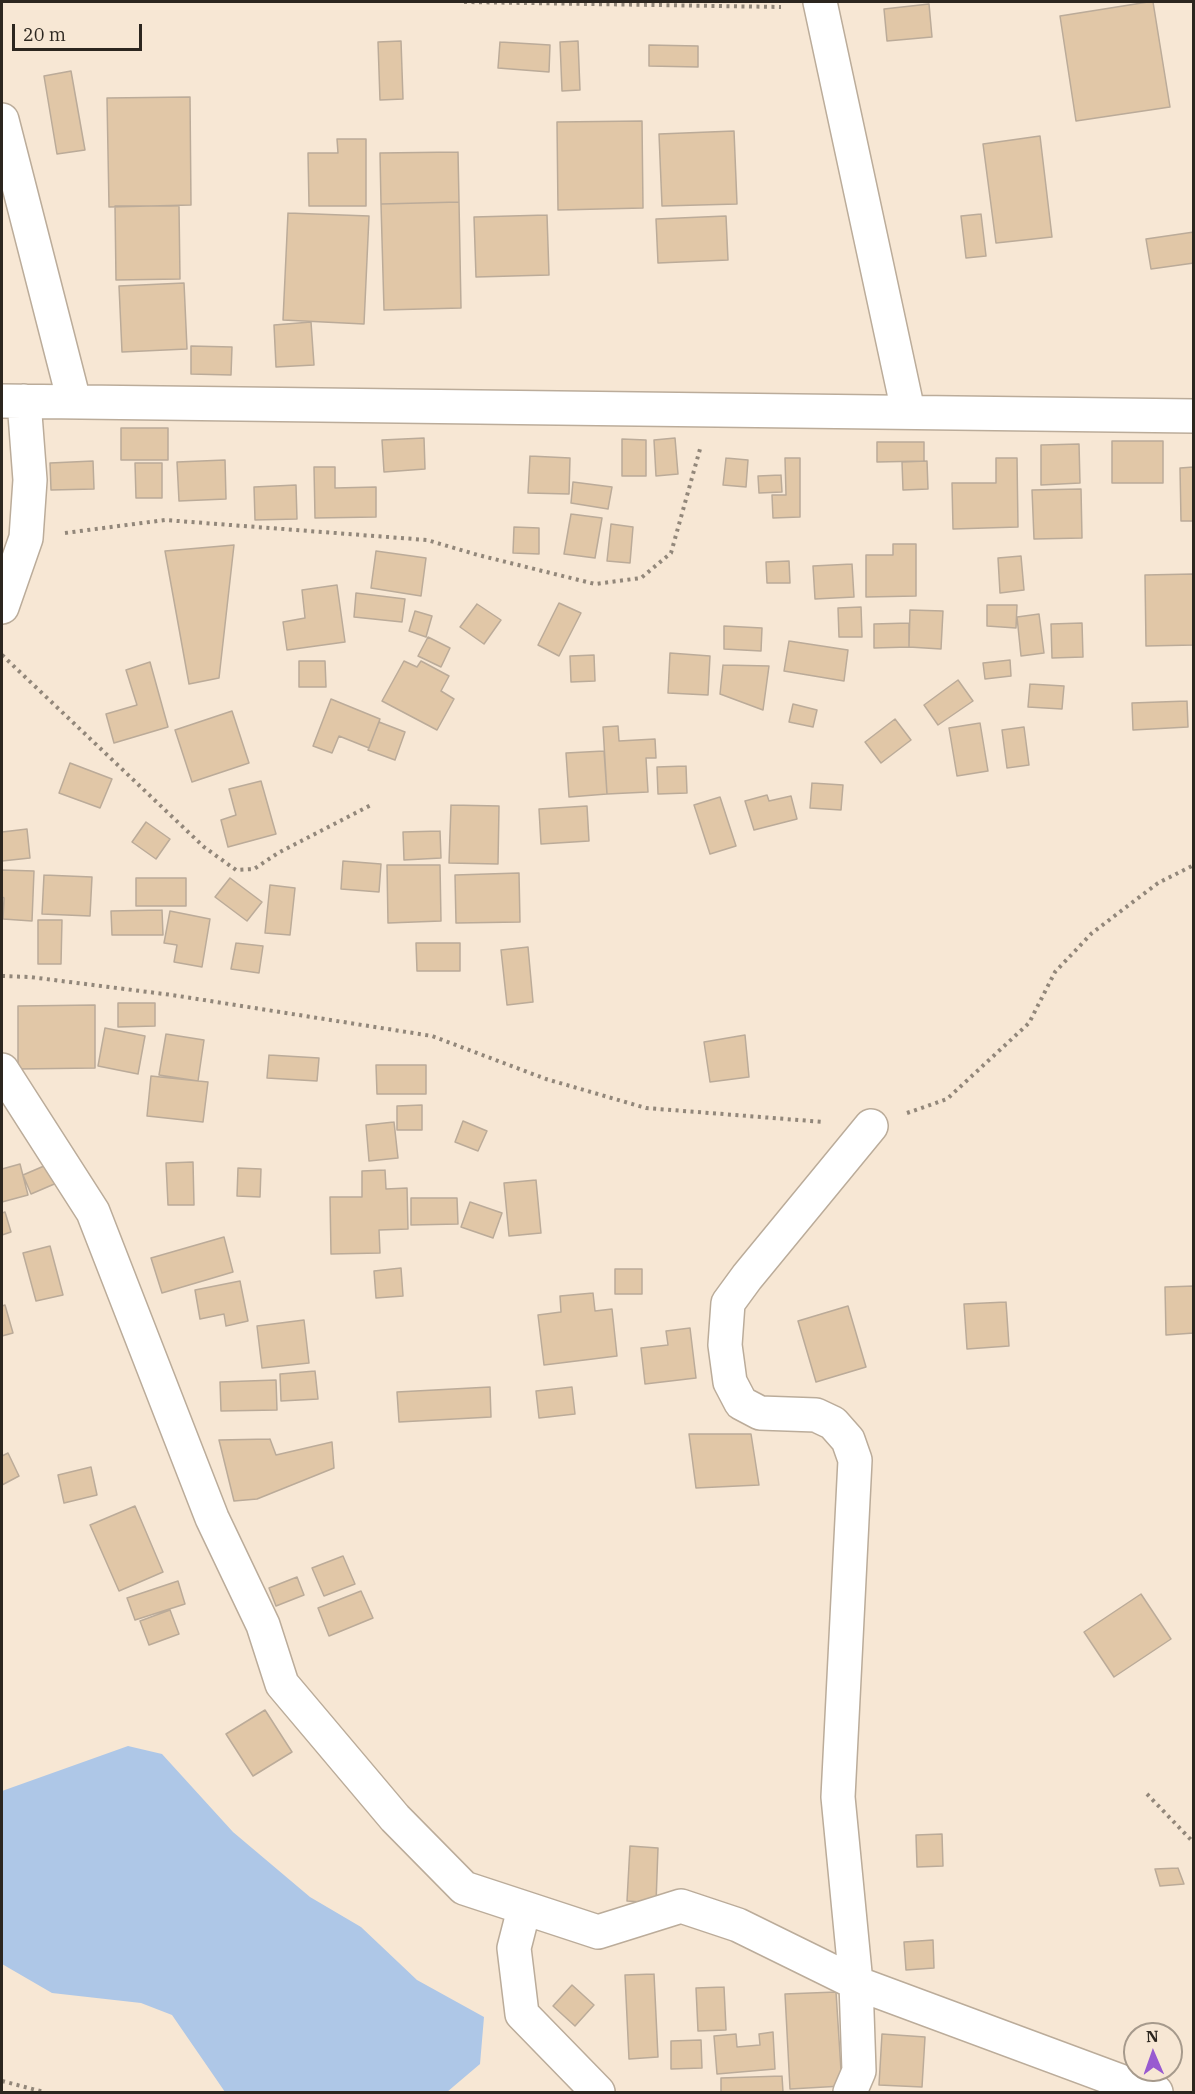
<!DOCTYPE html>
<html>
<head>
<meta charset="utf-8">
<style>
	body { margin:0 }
	#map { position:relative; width:1195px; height:2094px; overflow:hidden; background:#f7e7d4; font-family:"IBM Plex Serif",serif }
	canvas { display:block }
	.frame { position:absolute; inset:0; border:3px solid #2c261f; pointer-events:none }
	.north { position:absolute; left:1123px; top:2022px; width:60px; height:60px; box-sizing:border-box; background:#f7e7d4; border:2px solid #a69a8c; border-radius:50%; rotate:358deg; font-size:16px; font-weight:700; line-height:24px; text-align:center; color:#2c261f }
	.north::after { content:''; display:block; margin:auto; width:21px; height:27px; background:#985ad0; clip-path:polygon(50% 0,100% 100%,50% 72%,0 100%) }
	.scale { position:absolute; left:12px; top:24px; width:130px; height:27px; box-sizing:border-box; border:3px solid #2c261f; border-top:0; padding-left:8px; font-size:18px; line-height:21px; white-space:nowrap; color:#2c261f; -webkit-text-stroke:4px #f7e7d4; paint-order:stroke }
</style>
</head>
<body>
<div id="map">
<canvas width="1195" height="2094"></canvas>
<div class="frame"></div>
<div class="north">N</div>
<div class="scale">20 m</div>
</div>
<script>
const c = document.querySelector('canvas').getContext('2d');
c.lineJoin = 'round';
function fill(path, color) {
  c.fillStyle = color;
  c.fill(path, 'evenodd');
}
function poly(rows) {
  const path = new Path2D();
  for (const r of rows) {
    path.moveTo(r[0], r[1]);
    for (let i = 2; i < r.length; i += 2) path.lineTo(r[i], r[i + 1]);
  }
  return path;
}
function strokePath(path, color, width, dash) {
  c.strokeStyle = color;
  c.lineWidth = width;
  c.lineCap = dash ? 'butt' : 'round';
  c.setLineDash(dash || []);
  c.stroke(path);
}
fill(poly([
	[128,1746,162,1754,233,1832,310,1897,361,1927,417,1980,484,2017,480,2064,447,2092,225,2092,172,2015,141,2003,52,1993,2,1964,2,1791]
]), '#aec7e7');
const building = poly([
	[1148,2,1153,2,1170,107,1076,121,1060,16,1148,2],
	[929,4,932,37,887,41,884,9,929,4],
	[401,41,403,99,380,100,378,42,401,41],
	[578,41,580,90,562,91,560,42,578,41],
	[500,42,550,45,549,72,498,68,500,42],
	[649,45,698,46,698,67,649,66,649,45],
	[71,71,85,150,57,154,44,76,71,71],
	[190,97,191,205,109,207,107,98,190,97],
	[642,121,643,208,558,210,557,122,642,121],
	[734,131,737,204,662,206,659,134,734,131],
	[1040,136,1052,237,996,243,983,144,1040,136],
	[337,139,366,139,366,206,309,206,308,153,338,153,337,139],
	[458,152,459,202,381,204,380,153,458,152],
	[459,202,461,308,384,310,381,204,459,202],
	[115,206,179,206,180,279,116,280,115,206],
	[288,213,369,216,364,324,283,320,288,213],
	[981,214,986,256,966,258,961,216,981,214],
	[547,215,549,275,476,277,474,217,547,215],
	[726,216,728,260,658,263,656,219,726,216],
	[1194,232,1194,263,1151,269,1146,239,1194,232],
	[184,283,187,349,122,352,119,286,184,283],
	[311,322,314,365,276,367,274,325,311,322],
	[191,346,232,347,231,375,191,374,191,346],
	[121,428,168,428,168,460,121,460,121,428],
	[424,438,425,469,384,472,382,440,424,438],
	[675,438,678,474,656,476,654,440,675,438],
	[622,439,646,440,646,476,622,476,622,439],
	[1112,441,1163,441,1163,483,1112,483,1112,441],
	[877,442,924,442,924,461,877,462,877,442],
	[1079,444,1080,483,1041,485,1041,445,1079,444],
	[530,456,570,458,569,494,528,493,530,456],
	[726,458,748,460,746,487,723,485,726,458],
	[785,458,800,458,800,517,773,518,772,495,786,495,785,458],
	[996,458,1017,458,1018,527,953,529,952,483,996,483,996,458],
	[225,460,226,499,179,501,177,462,225,460],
	[93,461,94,489,51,490,50,463,93,461],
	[927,461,928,489,903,490,902,462,927,461],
	[135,463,162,463,162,498,136,498,135,463],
	[314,467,335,467,335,488,376,487,376,517,315,518,314,467],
	[1194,467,1194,521,1181,521,1180,468,1194,467],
	[781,475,782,492,759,493,758,476,781,475],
	[573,482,612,487,608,509,571,503,573,482],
	[296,485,297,519,255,520,254,487,296,485],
	[1081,489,1082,538,1034,539,1032,490,1081,489],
	[571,514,602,518,595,558,564,554,571,514],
	[611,524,633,527,630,563,607,561,611,524],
	[514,527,539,528,539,554,513,553,514,527],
	[893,544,916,544,916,596,866,597,866,555,893,555,893,544],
	[234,545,219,678,189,684,165,551,234,545],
	[376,551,426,558,421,596,371,588,376,551],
	[1021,556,1024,590,1000,593,998,558,1021,556],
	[789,561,790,583,767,583,766,562,789,561],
	[852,564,854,597,815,599,813,566,852,564],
	[1193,574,1194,645,1146,646,1145,575,1193,574],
	[337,585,345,642,287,650,283,622,305,618,302,590,337,585],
	[356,593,405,599,402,622,354,617,356,593],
	[559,603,581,613,559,656,538,645,559,603],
	[477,604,501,620,484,644,460,627,477,604],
	[987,605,1017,605,1016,628,987,626,987,605],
	[861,607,862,637,839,637,838,608,861,607],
	[910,610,943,611,941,649,909,647,910,610],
	[415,611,432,616,426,637,409,631,415,611],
	[1039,614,1044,653,1021,656,1017,617,1039,614],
	[909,623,909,647,874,648,874,624,909,623],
	[1082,623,1083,657,1052,658,1051,624,1082,623],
	[724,626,762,628,761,651,724,649,724,626],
	[428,637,450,648,441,667,418,656,428,637],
	[789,641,848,650,844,681,784,671,789,641],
	[670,653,710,656,708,695,668,693,670,653],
	[594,655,595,681,571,682,570,656,594,655],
	[1010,660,1011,676,985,679,983,663,1010,660],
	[299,661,325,661,326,687,299,687,299,661],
	[404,661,417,667,421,661,449,676,441,691,454,699,437,730,382,701,404,661],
	[150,662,168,727,114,743,106,714,137,705,126,670,150,662],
	[723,665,769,666,763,710,720,694,723,665],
	[958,680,973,701,938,725,924,705,958,680],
	[1030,684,1064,686,1062,709,1028,707,1030,684],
	[331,699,380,719,369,748,339,736,332,753,313,746,331,699],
	[1187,701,1188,727,1133,730,1132,703,1187,701],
	[793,704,817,710,813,727,789,722,793,704],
	[232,711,249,763,192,782,175,730,232,711],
	[895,719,911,740,881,763,865,742,895,719],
	[379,722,405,732,395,760,368,750,379,722],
	[980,723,988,771,957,776,949,728,980,723],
	[618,726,619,741,655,739,656,758,646,758,648,792,607,794,603,727,618,726],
	[1024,727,1029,765,1007,768,1002,730,1024,727],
	[604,751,607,794,569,797,566,753,604,751],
	[70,763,112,779,100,808,59,793,70,763],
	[686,766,687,793,658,794,657,767,686,766],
	[261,781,276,834,228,847,221,820,236,815,229,789,261,781],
	[812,783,843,785,841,810,810,808,812,783],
	[767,795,769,801,791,796,797,819,754,830,745,801,767,795],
	[720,797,736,846,710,854,694,805,720,797],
	[451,805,499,806,498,864,449,863,451,805],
	[587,806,589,841,541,844,539,809,587,806],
	[146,822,170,839,156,859,132,842,146,822],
	[27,829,30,858,2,861,2,832,27,829],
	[440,831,441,858,404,860,403,832,440,831],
	[343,861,381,864,379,892,341,889,343,861],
	[387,865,440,865,441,921,388,923,387,865],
	[2,870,34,871,32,921,3,919,4,898,2,897,2,870],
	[519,873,520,922,456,923,455,875,519,873],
	[44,875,92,877,90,916,42,914,44,875],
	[136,878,186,878,186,906,136,906,136,878],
	[230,878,262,902,247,921,215,897,230,878],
	[270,885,295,888,290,935,265,933,270,885],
	[162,910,163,935,112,935,111,911,162,910],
	[170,911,210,919,202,967,174,962,177,945,164,943,170,911],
	[38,920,62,920,61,964,38,964,38,920],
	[236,943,263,946,259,973,231,969,236,943],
	[416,943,460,943,460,971,417,971,416,943],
	[528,947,533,1002,507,1005,501,950,528,947],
	[118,1003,155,1003,155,1026,118,1027,118,1003],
	[95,1005,95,1068,18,1069,18,1006,95,1005],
	[105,1028,145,1036,138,1074,98,1066,105,1028],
	[166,1034,204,1040,198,1081,159,1075,166,1034],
	[745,1035,749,1077,710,1082,704,1042,745,1035],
	[269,1055,319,1058,317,1081,267,1078,269,1055],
	[376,1065,426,1065,426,1094,377,1094,376,1065],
	[151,1076,208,1082,203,1122,147,1116,151,1076],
	[422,1105,422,1130,397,1130,397,1106,422,1105],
	[463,1121,487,1131,478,1151,455,1142,463,1121],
	[394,1122,398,1158,369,1161,366,1125,394,1122],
	[193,1162,194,1205,168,1205,166,1163,193,1162],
	[51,1163,59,1182,31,1194,23,1175,51,1163],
	[20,1164,28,1195,2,1202,2,1169,20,1164],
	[238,1168,261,1169,260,1197,237,1196,238,1168],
	[385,1170,386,1189,407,1188,408,1229,379,1230,380,1253,331,1254,330,1197,362,1197,362,1171,385,1170],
	[536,1180,541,1233,509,1236,504,1183,536,1180],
	[411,1198,457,1198,458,1224,411,1225,411,1198],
	[470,1202,502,1213,493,1238,461,1227,470,1202],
	[5,1212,11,1232,2,1235,2,1213,5,1212],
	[224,1237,233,1272,162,1293,151,1258,224,1237],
	[50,1246,63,1295,36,1301,23,1253,50,1246],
	[401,1268,403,1296,376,1298,374,1271,401,1268],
	[615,1269,642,1269,642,1294,615,1294,615,1269],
	[240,1281,248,1321,226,1326,224,1314,200,1319,195,1290,240,1281],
	[1194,1286,1194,1333,1166,1335,1165,1287,1194,1286],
	[593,1293,595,1311,612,1309,617,1356,544,1365,538,1315,561,1312,560,1296,593,1293],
	[1006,1302,1009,1346,967,1349,964,1304,1006,1302],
	[5,1305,13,1333,2,1336,2,1306,5,1305],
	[848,1306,866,1367,816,1382,798,1321,848,1306],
	[304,1320,309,1363,262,1368,257,1326,304,1320],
	[690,1328,696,1378,645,1384,641,1348,668,1345,666,1331,690,1328],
	[315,1371,318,1399,281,1401,280,1374,315,1371],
	[276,1380,277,1410,221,1411,220,1382,276,1380],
	[490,1387,491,1417,399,1422,397,1392,490,1387],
	[572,1387,575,1414,539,1418,536,1391,572,1387],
	[689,1434,751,1434,759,1485,696,1488,689,1434],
	[270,1439,276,1455,332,1442,334,1468,257,1499,234,1501,219,1440,270,1439],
	[8,1453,19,1476,2,1485,2,1456,8,1453],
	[91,1467,97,1495,64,1503,58,1475,91,1467],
	[135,1506,163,1572,119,1591,90,1525,135,1506],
	[343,1556,355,1584,324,1596,312,1568,343,1556],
	[297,1577,304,1595,276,1606,269,1588,297,1577],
	[178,1581,185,1604,135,1620,127,1598,178,1581],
	[361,1591,373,1618,329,1636,318,1608,361,1591],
	[1141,1594,1171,1639,1114,1677,1084,1632,1141,1594],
	[170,1610,179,1634,149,1645,140,1621,170,1610],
	[265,1710,292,1752,253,1776,226,1734,265,1710],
	[942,1834,943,1866,917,1867,916,1835,942,1834],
	[630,1846,658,1848,656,1903,627,1901,630,1846],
	[1178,1868,1184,1884,1160,1886,1155,1869,1178,1868],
	[933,1940,934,1968,906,1970,904,1942,933,1940],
	[654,1974,658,2057,629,2059,625,1975,654,1974],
	[572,1985,594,2005,575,2026,553,2006,572,1985],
	[724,1987,726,2030,698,2031,696,1988,724,1987],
	[836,1992,842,2086,790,2089,785,1994,836,1992],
	[773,2032,775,2069,717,2074,714,2036,736,2034,737,2047,760,2045,759,2034,773,2032],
	[882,2034,925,2037,922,2087,879,2085,882,2034],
	[701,2040,702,2068,671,2069,671,2041,701,2040],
	[782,2076,783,2092,721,2092,721,2078,782,2076]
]);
fill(building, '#e1c7a7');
strokePath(building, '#bbab99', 1.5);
const street = poly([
	[820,2,908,411],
	[2,120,74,401],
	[2,401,1194,416],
	[2,607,26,538,30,480,24,401],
	[2,1070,93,1212,212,1518,263,1625,282,1684,395,1818,464,1888,598,1932,681,1906,738,1925,856,1983,1147,2091,1156,2092],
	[524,1909,514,1948,522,2014,598,2092],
	[850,2092,859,2071,856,1983,838,1797,855,1460,848,1440,833,1423,816,1415,760,1413,741,1403,730,1382,725,1345,728,1303,747,1277,871,1126]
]);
strokePath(street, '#bbac9a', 36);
strokePath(poly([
	[464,2,781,7],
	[65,533,165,520,427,540,478,555,595,584,641,578,671,553,700,449],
	[2,655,204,847,236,870,254,869,278,853,371,805],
	[2,976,30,977,172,995,432,1036,546,1079,646,1108,824,1122],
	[907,1113,947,1099,1029,1023,1055,972,1092,933,1158,883,1194,865],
	[1147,1794,1194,1843],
	[2,2081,44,2092]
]), '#92877a', 4, [3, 4.5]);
strokePath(street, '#fff', 33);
</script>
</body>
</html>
